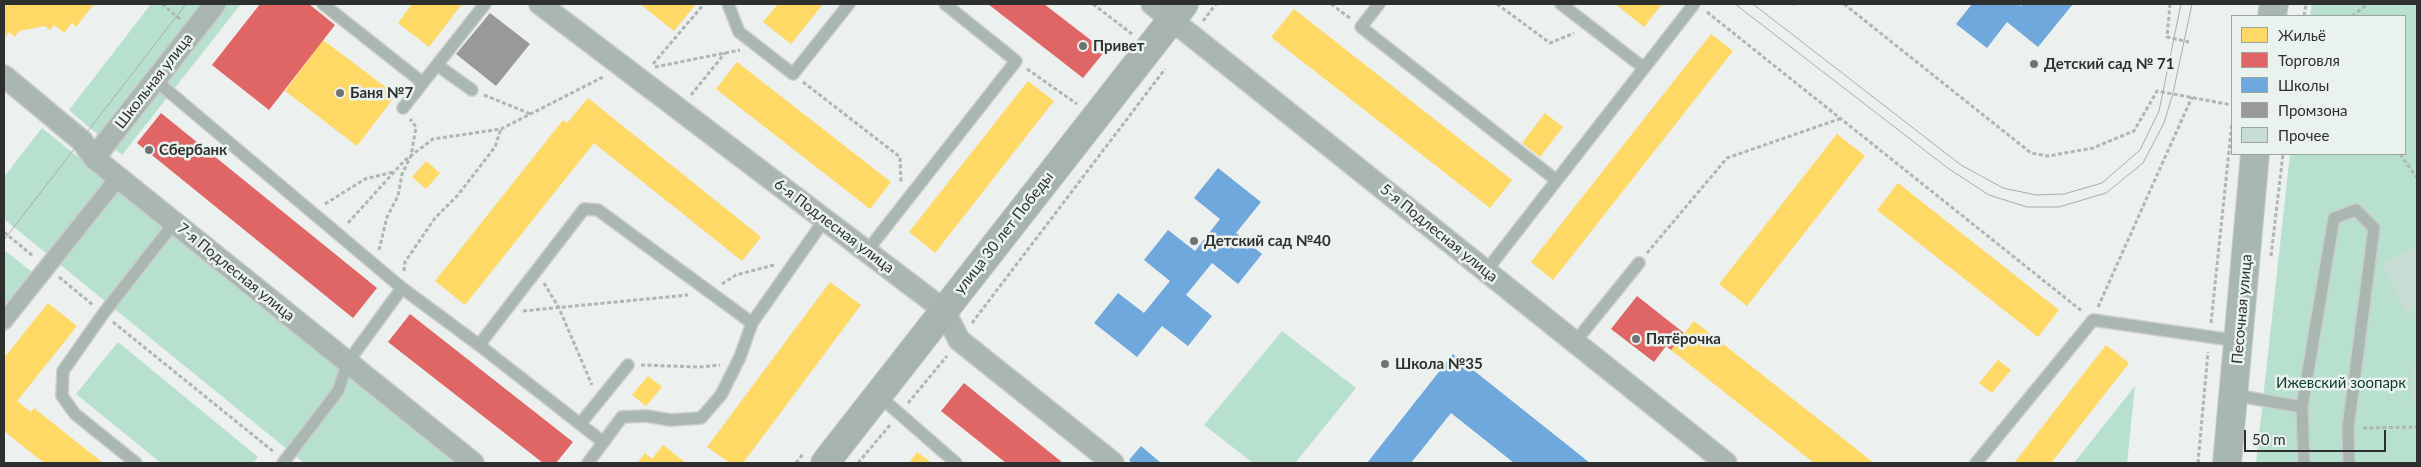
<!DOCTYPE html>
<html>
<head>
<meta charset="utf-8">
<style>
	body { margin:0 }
	#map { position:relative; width:2421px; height:467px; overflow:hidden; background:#ecf0ee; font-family:Lato,sans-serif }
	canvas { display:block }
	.frame { position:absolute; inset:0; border:5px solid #2d302f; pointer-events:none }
	.legend { position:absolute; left:2231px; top:15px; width:175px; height:140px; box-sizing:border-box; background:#eaf2ee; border:1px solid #9ea4a2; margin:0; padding:6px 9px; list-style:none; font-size:15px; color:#2d302f }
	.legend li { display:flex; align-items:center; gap:10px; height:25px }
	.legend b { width:25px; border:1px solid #9ea4a2 }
	.scale { position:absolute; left:2244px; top:430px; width:142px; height:22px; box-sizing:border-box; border:2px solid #2d302f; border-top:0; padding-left:6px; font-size:15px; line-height:18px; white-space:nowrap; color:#2d302f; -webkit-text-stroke:4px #eaf2ee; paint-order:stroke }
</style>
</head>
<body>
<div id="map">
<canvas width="2421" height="467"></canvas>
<div class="frame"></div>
<ul class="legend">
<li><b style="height:14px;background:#ffd966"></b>Жильё</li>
<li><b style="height:14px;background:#e06666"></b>Торговля</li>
<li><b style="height:14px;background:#6fa8dc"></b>Школы</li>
<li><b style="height:14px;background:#999"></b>Промзона</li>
<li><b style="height:14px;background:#c7dcd3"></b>Прочее</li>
</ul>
<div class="scale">50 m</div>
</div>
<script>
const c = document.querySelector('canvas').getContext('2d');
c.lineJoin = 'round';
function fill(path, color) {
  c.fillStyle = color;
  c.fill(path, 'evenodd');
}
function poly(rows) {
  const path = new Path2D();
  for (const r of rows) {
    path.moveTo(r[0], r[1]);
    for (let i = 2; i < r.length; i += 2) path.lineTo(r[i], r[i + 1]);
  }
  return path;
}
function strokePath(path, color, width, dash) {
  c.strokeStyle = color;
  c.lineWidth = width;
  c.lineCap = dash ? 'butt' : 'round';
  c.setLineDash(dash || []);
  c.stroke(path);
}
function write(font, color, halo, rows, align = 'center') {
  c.font = font + ' Lato,sans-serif';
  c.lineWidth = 5;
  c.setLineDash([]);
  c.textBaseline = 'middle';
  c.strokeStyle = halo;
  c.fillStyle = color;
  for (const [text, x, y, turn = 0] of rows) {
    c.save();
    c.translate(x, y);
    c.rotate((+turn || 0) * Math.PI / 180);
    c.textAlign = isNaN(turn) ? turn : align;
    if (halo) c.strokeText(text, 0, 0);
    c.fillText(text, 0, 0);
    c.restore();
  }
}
fill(poly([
	[151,4,241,4,122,155,69,110],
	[2312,4,2417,4,2417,463,2256,463,2290,154,2405,154,2405,16,2310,16],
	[42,128,118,189,454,463,304,463,4,219,4,177],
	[4,250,45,282,4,334],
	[1282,331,1356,388,1295,463,1253,463,1204,425],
	[118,342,258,457,253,463,161,463,76,394],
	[2135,386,2127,463,2074,463]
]), '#b7e0ce');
fill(poly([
	[4,4,94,4,76,27,72,23,64,33,54,25,50,30,45,26,19,31,15,37,9,32,4,39],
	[412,4,462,4,429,47,398,23],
	[640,4,696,4,674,31],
	[778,4,823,4,791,44,763,22],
	[1615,4,1662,4,1644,27],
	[1294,9,1512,180,1490,208,1271,37],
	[1711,34,1733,51,1553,280,1531,262],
	[323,40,396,95,357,146,285,91],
	[737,62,891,182,870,209,716,89],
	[1028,81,1054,101,935,253,909,232],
	[588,98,761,237,742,261,594,143,465,305,435,281,563,120,567,123],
	[1545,113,1563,127,1540,157,1522,143],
	[1837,134,1865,156,1747,306,1719,284],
	[426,161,440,173,426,189,412,177],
	[1898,183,2059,310,2038,337,1877,210],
	[830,282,861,305,743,463,730,463,707,447],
	[48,303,77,326,17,401,31,412,34,408,103,463,44,463,4,431,4,358],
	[1694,321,1874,463,1814,463,1671,350],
	[2106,345,2129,363,2051,463,2014,463],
	[1998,360,2011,370,1992,393,1979,383],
	[648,376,662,387,646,406,632,395],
	[663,445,686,463,637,463,645,453,652,459],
	[917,452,932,463,909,463]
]), '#ffd966');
fill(poly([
	[260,4,309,4,335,25,269,110,212,65],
	[988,4,1044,4,1105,51,1083,78],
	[161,113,377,288,353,318,137,143],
	[1637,296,1684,333,1671,350,1666,346,1654,362,1611,329],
	[410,314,573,442,556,463,543,463,388,342],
	[964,383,1063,463,1006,463,941,411]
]), '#e06666');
fill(poly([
	[1972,4,2019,4,2021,6,2023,4,2073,4,2038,47,2007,22,1987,48,1956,24],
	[1218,168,1261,202,1236,233,1262,254,1238,284,1212,263,1186,295,1212,316,1188,346,1162,326,1137,357,1094,323,1118,293,1144,313,1170,281,1144,260,1168,230,1195,251,1220,219,1194,198],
	[1453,354,1590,463,1514,463,1451,413,1411,463,1367,463],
	[1141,446,1161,463,1132,463,1129,460]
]), '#6fa8dc');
fill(poly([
	[490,13,530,44,496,86,456,54]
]), '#999');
fill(poly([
	[2417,246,2417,308,2405,314,2381,264],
	[2415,356,2417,357,2417,403,2411,402]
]), '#c7dcd3');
const service = poly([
	[323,4,423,83],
	[728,4,739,32,793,74,849,4],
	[1379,4,1361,27,1556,180],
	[1561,4,1644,68],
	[437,65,472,90],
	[155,80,402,288,479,345,584,209,598,210,752,323],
	[403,108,485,4],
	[867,251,1016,61,945,4],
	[1486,271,1694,4],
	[1575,342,1639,263],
	[479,345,603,442],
	[878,395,956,463],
	[2234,395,2302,407],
	[580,424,628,365],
	[136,463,75,414,62,396,63,371,103,314,174,223],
	[283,463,338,391,348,362,402,288],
	[588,463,622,417,647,416,670,420,701,418,721,395,740,357,752,323,825,219],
	[1976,463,2093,320,2239,341],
	[2304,463,2302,407,2334,218,2356,210,2374,228,2348,428,2349,463]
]);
const pedestrian = poly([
	[4,321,118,178]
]);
const minor = poly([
	[540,4,944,310,959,340,1113,463],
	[1152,4,1726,463],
	[4,76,82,141,94,158,473,463],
	[94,158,215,4]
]);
const secondary = poly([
	[825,463,1184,4]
]);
const primary = poly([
	[2272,16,2274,4],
	[2227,463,2255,154]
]);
strokePath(service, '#cacdcc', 14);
strokePath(pedestrian, '#cacdcc', 19);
strokePath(minor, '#cacdcc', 24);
strokePath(secondary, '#cacdcc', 30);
strokePath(primary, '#cacdcc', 30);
strokePath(poly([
	[162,4,180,19],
	[1093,4,1132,34],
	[1331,4,1351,19],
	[1497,4,1550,43,1574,33],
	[1793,4,1796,4],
	[1844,4,2031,153,2048,156,2093,148,2134,131,2157,91,2232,105],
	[2170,4,2167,37,2189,42],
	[1707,12,2083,312],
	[2304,16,2306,4],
	[2352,16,2368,4],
	[1203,21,1216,4],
	[653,64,704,4],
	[655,67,740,50],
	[1027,69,1077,104],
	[803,82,900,157,901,183],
	[484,95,531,114],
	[691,95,725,53],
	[2400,154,2417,178],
	[325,204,365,179,393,172],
	[348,223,404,161,433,139,501,129,603,77],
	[4,232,33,256],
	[379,250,387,217,398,196,402,174,411,156,416,127,410,119],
	[1647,253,1727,158,1842,118],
	[2271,256,2283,154],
	[404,271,405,262,435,218,458,195,495,147,501,129],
	[59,277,93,305],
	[544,283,559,308,592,385],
	[722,284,736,275,774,265],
	[2098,307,2192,97],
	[523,311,688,295],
	[113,322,274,452],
	[972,323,1165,69],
	[2211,323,2232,122],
	[641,365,699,367,720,365],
	[908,403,947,356],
	[2363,428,2417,427],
	[796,463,803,454],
	[858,463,890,425],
	[2198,463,2208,352]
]), '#aeb7b2', 3, [4, 2.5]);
strokePath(service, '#aab6b0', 11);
strokePath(pedestrian, '#aab6b0', 16);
strokePath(minor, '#aab6b0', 21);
strokePath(secondary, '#a7b4ae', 28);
strokePath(primary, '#a9b7b2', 28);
strokePath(poly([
	[1735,4,1949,169,1989,195,2027,207,2059,207,2106,193,2143,163,2164,123,2173,93,2192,4],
	[1753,4,1961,165,2003,188,2036,195,2064,194,2102,183,2140,150,2159,111,2181,4],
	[4,240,186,4]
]), '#a6afab', 1);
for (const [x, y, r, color] of [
	[1083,46,5,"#707372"],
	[2034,64,5,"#707372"],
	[340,93,5,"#707372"],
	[149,150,5,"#707372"],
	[1194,241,5,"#707372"],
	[1636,339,5,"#707372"],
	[1385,364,5,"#707372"]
]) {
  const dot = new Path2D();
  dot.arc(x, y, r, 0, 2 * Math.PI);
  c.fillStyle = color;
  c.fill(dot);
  strokePath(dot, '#eaf2ee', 2);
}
write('bold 15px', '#2d302f', '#eaf2ee', [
	["Привет",1093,46],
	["Детский сад № 71",2044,64],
	["Баня №7",350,93],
	["Сбербанк",159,150],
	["Детский сад №40",1204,241],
	["Пятёрочка",1646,339],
	["Школа №35",1395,364]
], 'left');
write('15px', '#2d302f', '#eaf2ee', [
	["Школьная улица",154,81,-52],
	["6-я Подлесная улица",834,226,37],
	["улица 30 лет Победы",1004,233,-52],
	["5-я Подлесная улица",1439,233,39],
	["7-я Подлесная улица",236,272,39],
	["Песочная улица",2242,309,-85]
]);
write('15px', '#103d2c', '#eaf2ee', [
	["Ижевский зоопарк",2341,383]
]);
</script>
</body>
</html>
